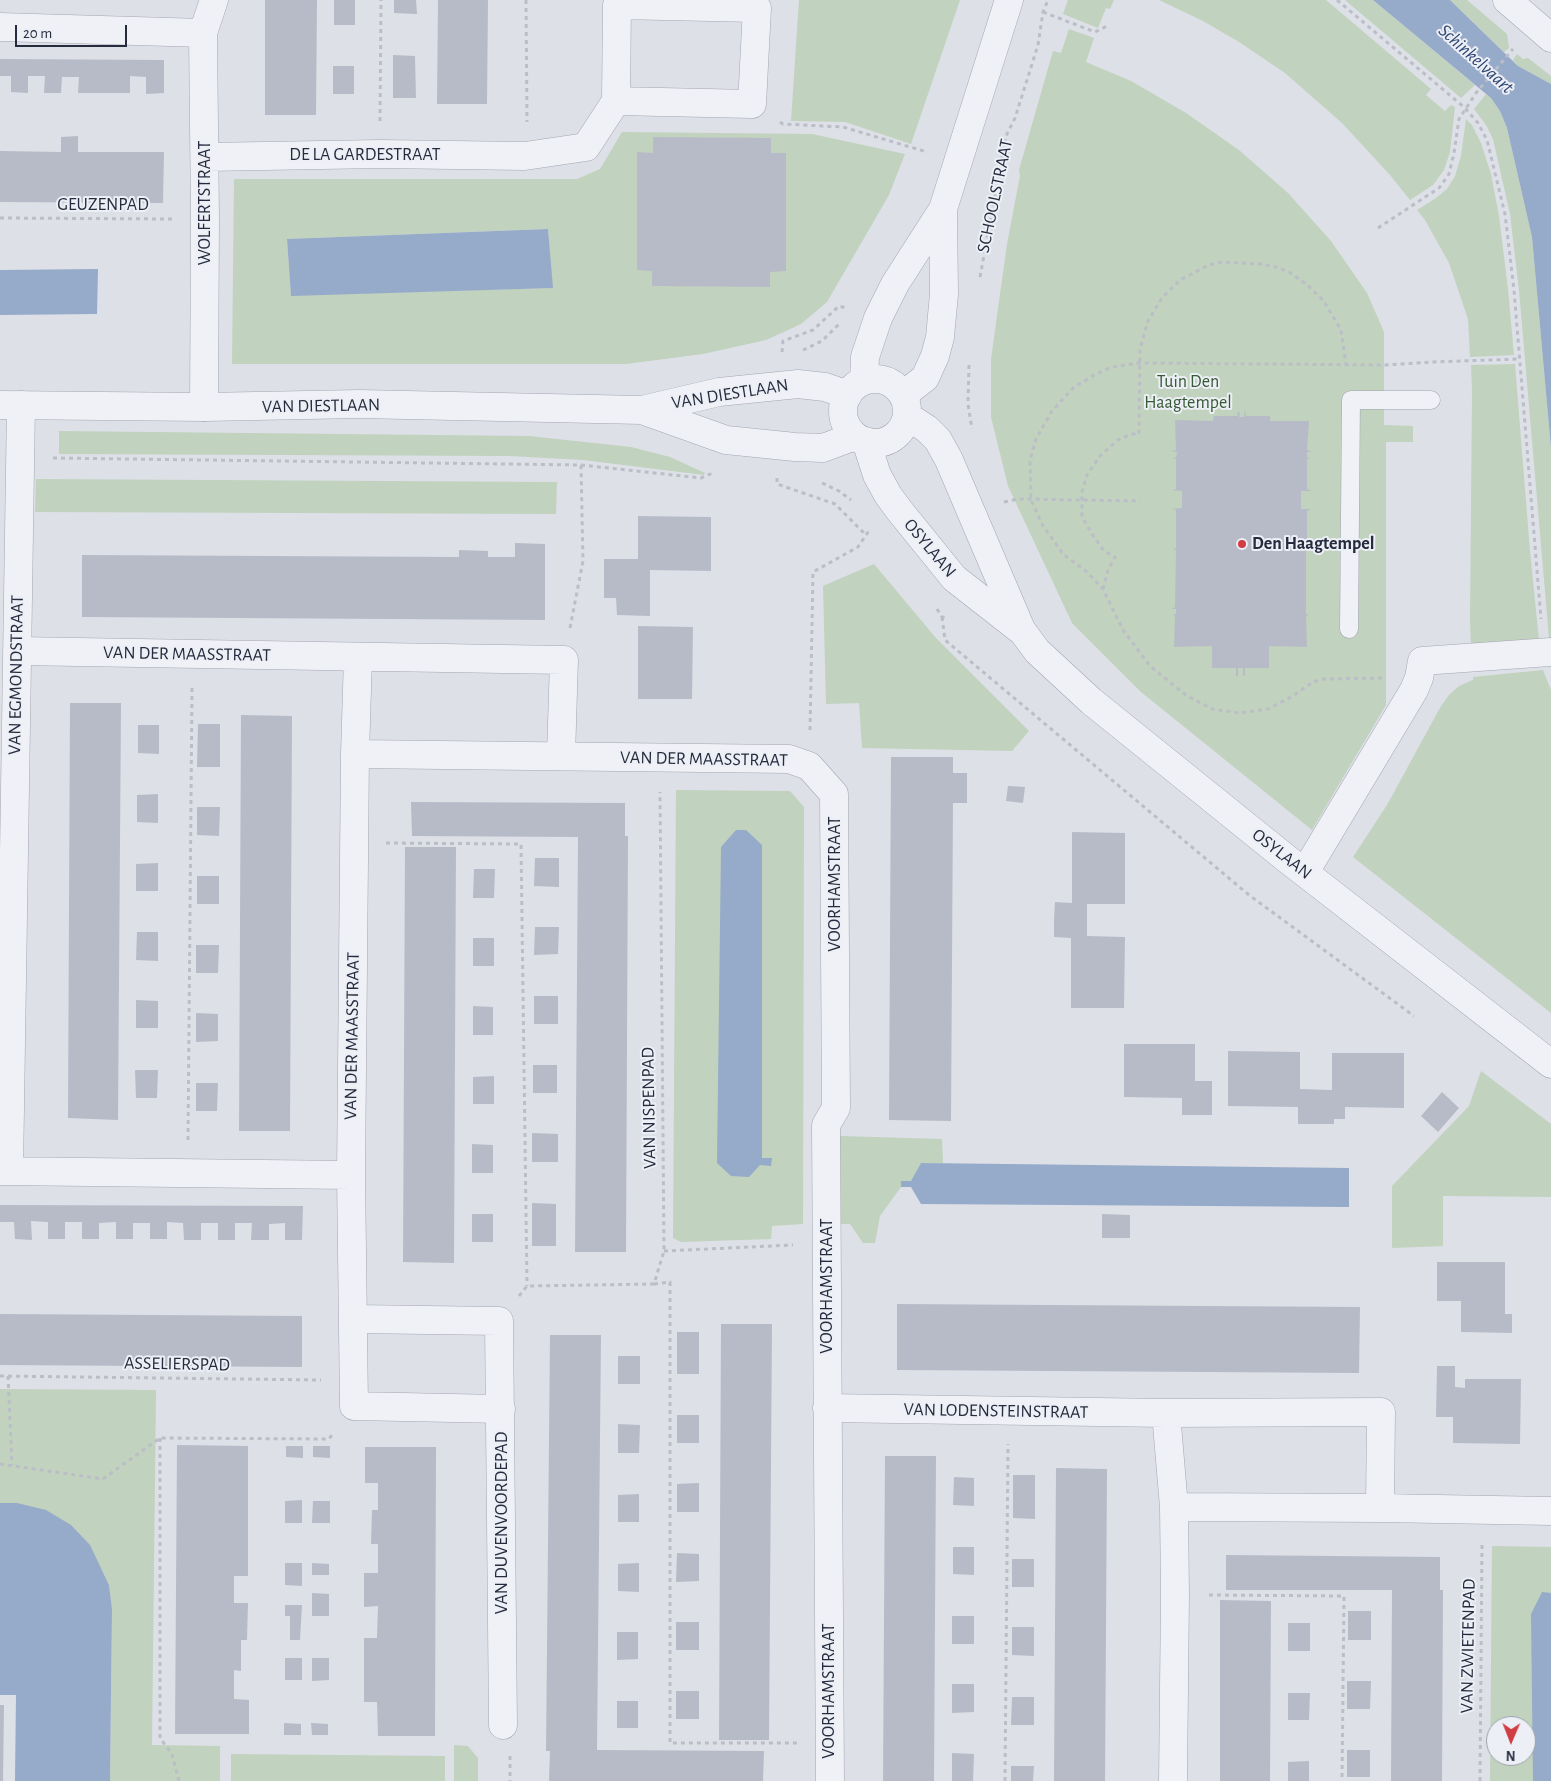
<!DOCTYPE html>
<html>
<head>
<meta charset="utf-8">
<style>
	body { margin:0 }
	#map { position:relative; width:1551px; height:1781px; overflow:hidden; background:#dde0e7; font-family:"Alegreya Sans",sans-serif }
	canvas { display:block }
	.north { position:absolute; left:1486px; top:1716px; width:50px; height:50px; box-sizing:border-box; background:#eceff5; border:1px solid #9da1ac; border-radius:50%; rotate:181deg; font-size:14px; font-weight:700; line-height:20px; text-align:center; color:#262c3e }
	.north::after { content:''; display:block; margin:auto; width:18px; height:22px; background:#d23c43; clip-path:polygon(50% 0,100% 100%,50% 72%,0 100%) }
	.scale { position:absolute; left:15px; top:25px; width:112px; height:22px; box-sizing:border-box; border:2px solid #262c3e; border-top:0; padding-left:6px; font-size:15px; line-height:18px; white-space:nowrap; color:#262c3e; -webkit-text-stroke:4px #eceff5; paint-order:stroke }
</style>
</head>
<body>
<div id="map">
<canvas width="1551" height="1781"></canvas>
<div class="north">N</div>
<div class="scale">20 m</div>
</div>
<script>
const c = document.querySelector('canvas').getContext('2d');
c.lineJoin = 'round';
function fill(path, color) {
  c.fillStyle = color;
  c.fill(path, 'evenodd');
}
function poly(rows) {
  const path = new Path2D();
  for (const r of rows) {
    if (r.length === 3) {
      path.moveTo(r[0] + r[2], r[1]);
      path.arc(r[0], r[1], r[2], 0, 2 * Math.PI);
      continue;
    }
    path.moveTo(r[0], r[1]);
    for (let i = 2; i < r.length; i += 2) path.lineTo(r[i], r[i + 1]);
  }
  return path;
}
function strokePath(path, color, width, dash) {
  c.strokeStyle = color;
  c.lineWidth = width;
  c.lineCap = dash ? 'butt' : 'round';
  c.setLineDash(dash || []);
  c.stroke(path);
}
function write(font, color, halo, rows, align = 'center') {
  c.font = font + ' "Alegreya Sans",sans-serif';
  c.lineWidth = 4;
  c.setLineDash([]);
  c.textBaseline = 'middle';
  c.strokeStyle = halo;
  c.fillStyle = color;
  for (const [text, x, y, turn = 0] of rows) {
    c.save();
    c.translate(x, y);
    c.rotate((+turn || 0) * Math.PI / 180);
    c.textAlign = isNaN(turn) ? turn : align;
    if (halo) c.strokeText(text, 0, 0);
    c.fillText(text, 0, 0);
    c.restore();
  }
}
fill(poly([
	[799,0,960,0,911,144,845,122,791,121],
	[1068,0,1114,0,1110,9,1106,8,1098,28,1063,14],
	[1159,0,1326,0,1431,89,1426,95,1445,111,1451,105,1455,107,1450,152,1444,170,1433,185,1410,200,1390,175,1342,123,1285,73,1239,42,1203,21],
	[1345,0,1373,0,1475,85,1461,98],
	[1450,0,1467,0,1507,34,1509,48,1504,52],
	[1069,29,1094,38,1086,62,1131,81,1186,113,1239,150,1288,193,1331,241,1367,293,1384,332,1384,425,1413,426,1413,442,1386,442,1386,705,1312,830,1141,692,1072,623,1008,486,991,417,991,359,1007,244,1020,176,1019,170,1053,51,1061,53],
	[1517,54,1523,59,1528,58,1551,76,1551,84,1518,66,1513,60],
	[1486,94,1491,98,1500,111,1507,128,1532,237,1551,448,1551,638,1549,638,1519,290,1510,214,1493,139,1486,125,1474,109],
	[1466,119,1472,125,1481,143,1491,174,1499,216,1508,289,1514,355,1470,357,1468,319,1449,263,1425,220,1417,210,1436,198,1447,189,1455,176,1461,156],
	[622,132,812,134,905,154,889,195,827,302,801,324,766,340,703,354,626,364,232,364,234,179,577,179,600,169],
	[548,229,552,288,291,295,287,239],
	[1515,364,1530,551,1539,640,1471,645,1470,622,1472,391,1471,365],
	[59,431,529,436,631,447,670,457,705,473,704,475,583,460,510,456,59,454],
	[36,479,557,482,556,514,35,512],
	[874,564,936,638,1029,731,1012,751,862,748,859,703,826,704,823,586],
	[1543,670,1551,690,1551,1013,1353,857,1387,805,1441,706,1449,695,1459,686,1473,680,1473,677],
	[676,790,790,791,804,807,803,1224,772,1226,771,1239,681,1242,673,1238],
	[1481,1071,1551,1124,1551,1197,1443,1196,1443,1246,1392,1248,1392,1186,1469,1106],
	[840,1136,942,1139,943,1163,921,1163,911,1182,901,1181,901,1187,880,1216,875,1243,863,1243,850,1224,838,1224],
	[0,1389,156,1390,152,1745,220,1746,220,1781,110,1781,112,1609,109,1585,102,1570,17,1503,0,1503],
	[1492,1546,1551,1547,1551,1781,1490,1781],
	[1496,1726,1526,1726,1526,1756,1496,1756],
	[454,1745,468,1746,478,1758,478,1781,454,1781],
	[231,1754,445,1756,445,1781,231,1781]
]), '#c1d2be');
fill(poly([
	[1373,0,1450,0,1518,66,1551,84,1551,448,1532,237,1507,128,1500,111,1491,98],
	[548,229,553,288,291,296,287,239],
	[98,269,97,314,0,315,0,270],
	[736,830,746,830,762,845,762,1158,772,1158,771,1166,760,1165,749,1177,731,1176,717,1163,721,847],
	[921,1163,1349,1168,1349,1207,921,1204,911,1187,901,1187,901,1181,911,1181],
	[0,1503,17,1503,46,1510,71,1525,90,1545,109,1585,112,1609,110,1781,15,1781,16,1695,0,1695],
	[1542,1592,1551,1593,1551,1781,1533,1781,1531,1614]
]), '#96aac9');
fill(poly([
	[265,0,317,0,316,115,265,115],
	[334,0,355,0,355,25,334,25],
	[394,0,416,0,417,14,394,13],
	[438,0,488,0,487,104,437,104],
	[393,55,415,56,416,98,393,98],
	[0,59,164,60,164,93,146,94,146,77,130,76,130,93,78,93,79,77,62,77,61,93,44,93,45,76,28,76,28,93,11,92,11,76,0,76],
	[333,66,354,66,354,94,333,94],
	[78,136,78,152,164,152,163,203,0,202,0,151,61,152,61,137],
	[653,137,771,138,771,153,786,153,786,271,770,272,770,287,652,286,652,271,637,270,637,152,653,153],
	[1245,410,1246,416,1270,416,1270,421,1309,421,1307,450,1312,452,1307,452,1307,457,1310,458,1307,459,1307,489,1312,491,1301,491,1301,509,1311,509,1307,511,1307,542,1311,542,1306,544,1306,614,1309,615,1306,616,1307,647,1269,646,1269,668,1245,668,1245,676,1243,675,1243,668,1238,668,1238,676,1236,676,1236,668,1212,668,1212,646,1174,647,1175,616,1173,614,1176,614,1176,609,1172,609,1175,607,1176,550,1173,550,1176,548,1176,510,1171,509,1182,508,1182,491,1172,490,1176,489,1176,459,1173,458,1176,457,1177,452,1171,451,1176,450,1175,420,1213,421,1214,416,1237,416,1238,412,1240,413,1239,417,1244,417],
	[638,516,711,517,711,571,650,570,650,616,617,615,616,598,604,598,604,559,638,559],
	[515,543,545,544,545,620,82,617,82,555,459,557,459,550,488,551,488,557,515,557],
	[638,626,693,627,692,699,638,699],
	[70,703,121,703,118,1120,68,1118],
	[241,715,292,716,290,1131,239,1131],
	[198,724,220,724,220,767,197,767],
	[138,725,159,725,159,754,138,753],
	[891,757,953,757,953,773,967,773,967,803,953,803,951,1121,889,1120],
	[1008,786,1025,787,1023,803,1006,801],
	[158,794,158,823,137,822,137,795],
	[411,802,625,803,625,836,628,836,626,1252,575,1252,578,837,412,836],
	[197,807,220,807,219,836,197,835],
	[1072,832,1125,833,1125,904,1087,904,1087,936,1125,937,1124,1008,1071,1008,1071,938,1054,937,1054,920,1055,902,1072,903],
	[405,847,456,847,454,1263,403,1262],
	[535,858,559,858,559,887,534,886],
	[158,863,158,891,136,891,136,864],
	[474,869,495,869,494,898,473,898],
	[197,876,219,876,219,904,197,904],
	[535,927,559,927,558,954,534,955],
	[137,932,158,932,158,961,136,960],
	[473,938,494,938,494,966,473,966],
	[196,945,219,945,218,973,196,973],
	[534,996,558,996,558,1024,534,1024],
	[136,1000,158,1001,158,1028,136,1028],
	[473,1006,493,1007,493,1035,473,1035],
	[196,1013,218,1014,218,1041,196,1042],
	[1124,1044,1195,1044,1195,1081,1212,1081,1212,1115,1182,1115,1182,1098,1124,1097],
	[1228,1051,1300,1052,1300,1089,1332,1090,1332,1053,1404,1053,1404,1108,1345,1107,1345,1119,1334,1119,1334,1124,1298,1124,1298,1107,1228,1106],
	[533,1065,557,1065,557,1093,533,1093],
	[135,1070,158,1070,157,1098,136,1098],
	[494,1076,494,1104,473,1104,473,1077],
	[196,1083,218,1083,217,1111,196,1111],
	[1442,1092,1459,1108,1438,1132,1421,1116],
	[532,1133,558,1134,558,1162,532,1162],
	[472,1144,493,1145,493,1173,472,1173],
	[532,1203,556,1204,556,1246,532,1246],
	[0,1205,303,1206,302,1240,285,1240,285,1223,269,1224,269,1240,251,1240,252,1223,235,1223,235,1240,218,1240,218,1223,201,1223,201,1240,184,1240,183,1223,167,1222,167,1239,150,1239,150,1223,133,1223,133,1239,116,1239,116,1222,99,1223,99,1239,82,1239,82,1222,65,1222,65,1239,48,1239,48,1222,31,1221,32,1240,15,1239,14,1222,0,1222],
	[472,1214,493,1214,493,1242,472,1242],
	[1102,1214,1130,1215,1130,1238,1102,1238],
	[1437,1262,1505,1262,1505,1314,1512,1314,1512,1333,1461,1332,1461,1301,1437,1301],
	[897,1304,1360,1307,1359,1373,897,1370],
	[0,1314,302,1316,302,1367,0,1365],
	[721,1324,772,1324,769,1740,719,1740],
	[677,1332,699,1332,699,1374,677,1374],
	[550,1335,601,1335,597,1750,764,1751,763,1781,549,1781,550,1751,546,1751],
	[618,1356,640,1356,640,1384,618,1384],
	[1437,1366,1455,1366,1455,1387,1465,1388,1465,1379,1521,1379,1520,1444,1453,1443,1453,1417,1436,1417],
	[677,1415,699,1415,699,1443,677,1443],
	[618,1424,640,1425,639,1453,618,1453],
	[177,1445,248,1446,248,1576,234,1576,234,1603,248,1603,247,1640,241,1640,241,1671,234,1670,234,1699,249,1700,249,1734,175,1734],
	[286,1446,303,1446,303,1458,286,1457],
	[313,1446,330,1446,330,1458,313,1457],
	[365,1447,436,1447,435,1736,378,1736,377,1702,364,1702,364,1638,377,1638,378,1606,364,1607,364,1573,378,1573,378,1544,371,1544,372,1510,378,1510,378,1483,365,1483],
	[885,1456,936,1456,934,1781,883,1781],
	[1056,1468,1107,1469,1105,1781,1054,1781],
	[1013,1475,1035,1475,1035,1519,1013,1518],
	[954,1477,974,1478,974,1506,953,1505],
	[699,1483,699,1512,677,1512,677,1484],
	[639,1494,639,1522,618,1522,618,1495],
	[302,1500,302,1523,285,1523,285,1501],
	[313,1501,330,1501,330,1523,312,1523],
	[953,1547,974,1547,974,1575,953,1574],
	[677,1553,699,1554,699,1581,676,1582],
	[1226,1555,1440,1557,1440,1590,1443,1590,1442,1781,1391,1781,1392,1590,1226,1590],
	[1012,1559,1034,1559,1034,1587,1012,1587],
	[285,1563,302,1563,302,1586,285,1585],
	[312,1563,329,1564,329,1575,312,1575],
	[639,1563,639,1592,618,1591,618,1564],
	[312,1593,329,1594,329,1616,312,1616],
	[1220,1600,1271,1601,1270,1781,1220,1781],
	[285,1605,302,1605,300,1640,290,1640,290,1616,285,1616],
	[1348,1611,1371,1611,1371,1640,1348,1640],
	[952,1616,974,1616,974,1644,952,1644],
	[676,1622,699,1622,699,1650,676,1650],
	[1288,1623,1310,1623,1310,1651,1288,1651],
	[1012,1627,1034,1627,1034,1656,1012,1655],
	[617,1632,638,1632,638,1659,617,1660],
	[285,1658,302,1658,302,1680,285,1680],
	[312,1658,329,1658,329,1680,312,1681],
	[1347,1681,1371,1681,1370,1709,1347,1709],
	[952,1684,974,1684,974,1712,952,1713],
	[676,1691,699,1691,699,1719,676,1719],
	[1288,1693,1310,1693,1309,1720,1288,1720],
	[1012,1697,1034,1697,1034,1725,1011,1725],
	[617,1701,638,1701,638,1728,617,1728],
	[0,1705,4,1705,3,1781,0,1781],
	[284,1723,301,1724,301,1735,284,1735],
	[311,1723,328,1724,328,1735,312,1735],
	[1347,1750,1370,1750,1370,1777,1347,1777],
	[952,1753,974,1754,973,1781,952,1781],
	[1309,1761,1309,1781,1288,1781,1288,1762],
	[1011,1766,1034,1766,1033,1781,1011,1781]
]), '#b7bbc7');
const service = poly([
	[1349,629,1351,400,1431,400]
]);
const minor = poly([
	[1507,0,1551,38],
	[0,27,203,33],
	[205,157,380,154,525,156,586,147,616,101,617,5,757,8,752,104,616,101],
	[204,407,205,219,203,33,214,0],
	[17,651,564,660,561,756],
	[358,657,355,754,351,1175,354,1406,501,1409],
	[355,754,789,759,809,766,834,794,836,1108,826,1125,830,1781],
	[1305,872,1414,690,1419,678,1422,661,1551,652],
	[0,1171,351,1175],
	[9,1171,21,405],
	[354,1319,499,1321,503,1725],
	[827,1408,1166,1413,1381,1412,1380,1508],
	[1166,1413,1174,1507,1175,1595,1173,1781],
	[1174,1507,1380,1508,1551,1511]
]);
const tertiary = poly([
	[875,411,32],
	[864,381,865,357,878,318,895,284,943,209,1009,0],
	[903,395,925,378,935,356,940,337,944,294,943,209],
	[0,405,204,407,359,404,642,410,719,392,798,384,825,387,848,395],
	[642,410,726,440,795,447,823,448,855,436],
	[907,416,927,429,938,440,949,460,1021,629],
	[866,441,877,475,888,495,899,510,954,578,1023,632,1037,651,1091,701,1287,859,1551,1064]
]);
strokePath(service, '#a2a6b1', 19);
strokePath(minor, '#a2a6b1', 29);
strokePath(tertiary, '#a2a6b1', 29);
strokePath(poly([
	[526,0,527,122],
	[1337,0,1465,108,1478,123,1487,140,1505,214,1514,290,1541,619],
	[1043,12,1095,32,1109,25],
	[380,121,381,0],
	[780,122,783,124,843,127,927,152],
	[0,218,172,219],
	[1378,228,1439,188,1449,174,1454,153,1459,119,1476,93,1513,49],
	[980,277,1006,136,1015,118,1038,45,1043,12,1048,0],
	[803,350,822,341,840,323],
	[782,352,783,341,813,330,839,306,846,308],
	[969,365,968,404,972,429],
	[53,458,581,465,701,478,715,472],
	[777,478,777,484,835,504,866,535],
	[822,483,839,491,851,500],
	[1004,502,1018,499,1140,501],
	[1103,589,1108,570,1115,557,1104,551,1092,534,1082,517,1082,492,1087,475,1100,456,1118,440,1131,434,1139,434,1140,349,1148,321,1162,298,1180,280,1209,265,1222,262,1261,264,1276,267,1289,272,1306,284,1323,300,1341,330,1346,364],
	[937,609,942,617,947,618],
	[942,617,945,640,1249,895,1414,1016],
	[570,628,583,561,581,465],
	[1382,678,1323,679,1313,682,1293,696,1268,709,1240,713,1212,709,1186,695,1150,666,1123,630,1103,589,1086,571,1064,555,1043,526,1031,500,1030,460,1036,439,1052,411,1074,387,1096,374,1112,367,1139,363,1386,365,1431,362,1520,359],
	[810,730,813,572,858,547,870,529],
	[386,843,521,844,527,1286],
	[188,1140,192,688],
	[664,1251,793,1245],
	[654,1284,670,1282,670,1743,797,1743],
	[519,1296,527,1286,654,1284,664,1251,660,792],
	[0,1376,321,1380],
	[8,1376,12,1465],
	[160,1438,160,1738,172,1754,179,1781],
	[0,1464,103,1479,160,1438,329,1439,334,1432],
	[1209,1595,1344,1596,1342,1781],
	[510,1756,510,1781],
	[1005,1781,1008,1444],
	[1480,1781,1482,1543]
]), '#bbbec6', 3, [4, 4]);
strokePath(service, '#f0f1f6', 18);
strokePath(minor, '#f0f1f6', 28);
strokePath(tertiary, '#f0f1f6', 28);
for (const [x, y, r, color] of [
	[1242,544,5,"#d23c43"]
]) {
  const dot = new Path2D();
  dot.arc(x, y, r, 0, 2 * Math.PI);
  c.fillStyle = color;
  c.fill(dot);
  strokePath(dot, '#eceff5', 2);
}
write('18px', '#262c3e', '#eceff5', [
	["DE LA GARDESTRAAT",365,155],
	["SCHOOLSTRAAT",995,196,-78],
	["WOLFERTSTRAAT",205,203,-90],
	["GEUZENPAD",103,205],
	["VAN DIESTLAAN",730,394,-9],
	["VAN DIESTLAAN",321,406,-1],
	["OSYLAAN",930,548,50],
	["VAN DER MAASSTRAAT",187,654,1],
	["VAN EGMONDSTRAAT",16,675,-89],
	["VAN DER MAASSTRAAT",704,759,1],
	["OSYLAAN",1282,854,38],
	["VOORHAMSTRAAT",835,884,-90],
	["VAN DER MAASSTRAAT",352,1036,-89],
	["VAN NISPENPAD",649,1108,-91],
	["VOORHAMSTRAAT",827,1286,-90],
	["ASSELIERSPAD",177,1364,1],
	["VAN LODENSTEINSTRAAT",996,1411,1],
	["VAN DUVENVOORDEPAD",502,1523,-90],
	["VAN ZWIETENPAD",1468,1646,-89],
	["VOORHAMSTRAAT",829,1691,-90]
]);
write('18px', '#365a33', '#eceff5', [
	["Tuin Den",1188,382],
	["Haagtempel",1188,403]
]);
write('bold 18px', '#262c3e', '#eceff5', [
	["Den Haagtempel",1252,544]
], 'left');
write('italic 19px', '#2f4673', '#eceff5', [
	["Schinkelvaart",1476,59,42]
]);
</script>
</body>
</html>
